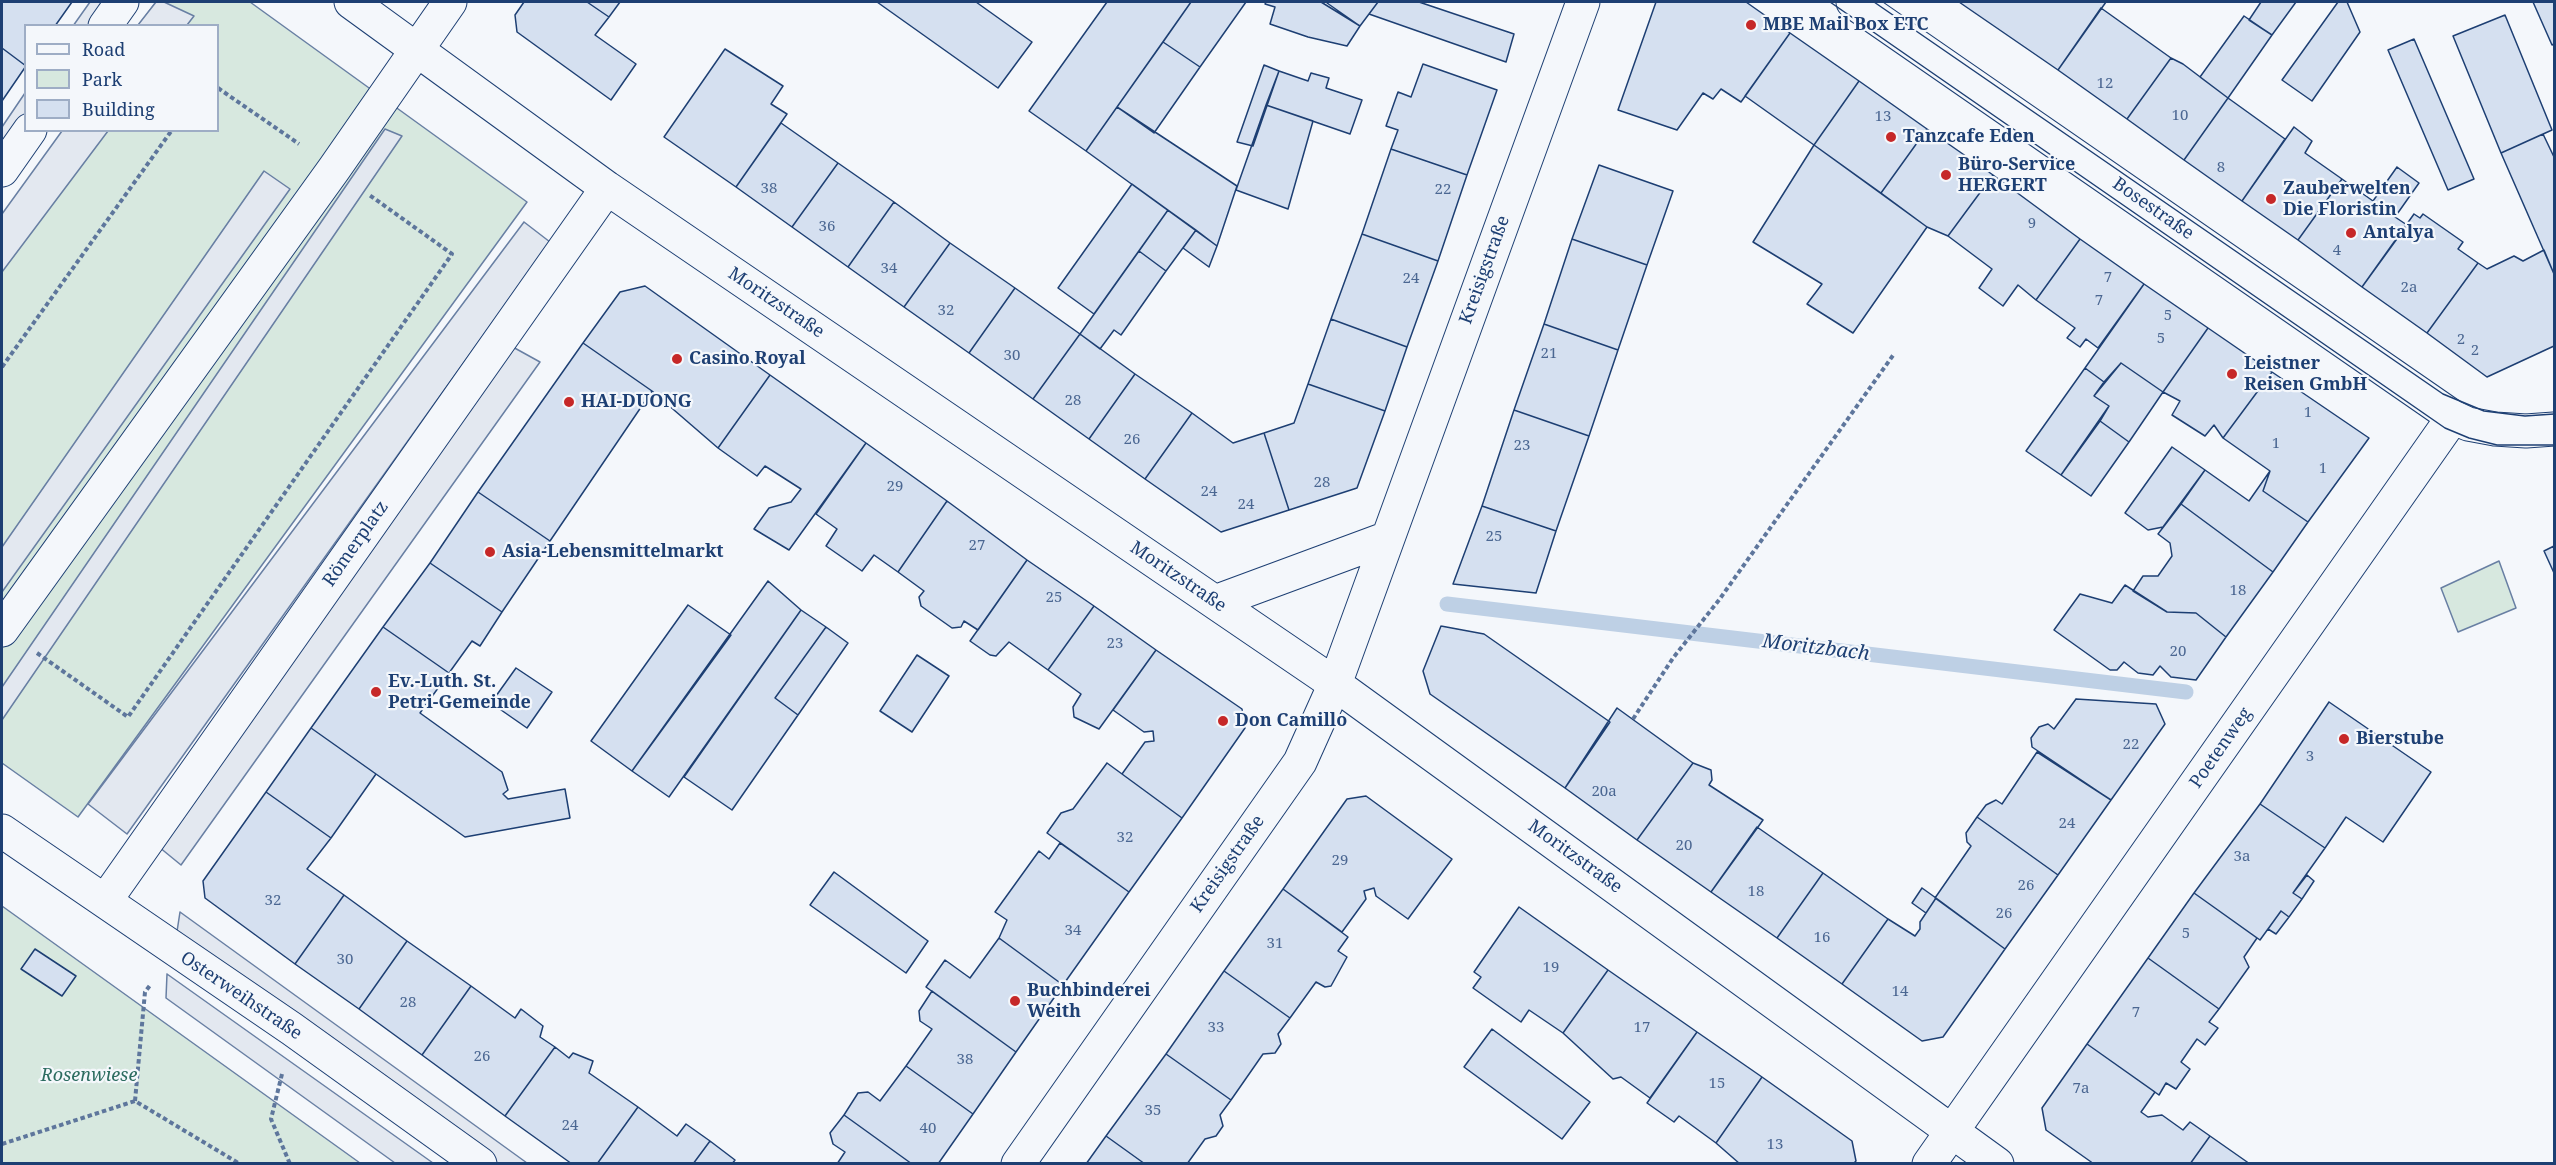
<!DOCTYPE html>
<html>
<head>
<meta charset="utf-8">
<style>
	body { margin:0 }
	#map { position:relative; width:2556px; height:1165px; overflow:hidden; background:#f4f7fb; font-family:"Noto Serif",serif }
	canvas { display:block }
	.frame { position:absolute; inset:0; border:3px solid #1d3f73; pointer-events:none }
	.legend { position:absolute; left:24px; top:24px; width:195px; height:108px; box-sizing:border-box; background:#f4f7fb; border:2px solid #9eadc5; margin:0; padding:8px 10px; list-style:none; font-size:18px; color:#1d3f73 }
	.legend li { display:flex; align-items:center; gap:12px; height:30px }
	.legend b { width:30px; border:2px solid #9eadc5 }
</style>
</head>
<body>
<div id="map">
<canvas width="2556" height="1165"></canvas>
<div class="frame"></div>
<ul class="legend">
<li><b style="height:8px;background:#f4f7fb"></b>Road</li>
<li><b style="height:16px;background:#d7e8df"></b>Park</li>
<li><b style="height:16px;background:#d5e0f0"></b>Building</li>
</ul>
</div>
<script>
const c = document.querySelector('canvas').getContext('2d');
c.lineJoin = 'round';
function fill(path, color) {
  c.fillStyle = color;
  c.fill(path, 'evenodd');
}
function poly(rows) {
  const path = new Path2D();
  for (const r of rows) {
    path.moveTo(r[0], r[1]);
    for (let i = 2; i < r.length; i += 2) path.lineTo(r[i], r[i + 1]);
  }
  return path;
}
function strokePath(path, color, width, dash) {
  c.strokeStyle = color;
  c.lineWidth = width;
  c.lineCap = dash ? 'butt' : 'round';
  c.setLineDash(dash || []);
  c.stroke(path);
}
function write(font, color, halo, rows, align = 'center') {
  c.font = font + ' "Noto Serif",serif';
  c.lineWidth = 4.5;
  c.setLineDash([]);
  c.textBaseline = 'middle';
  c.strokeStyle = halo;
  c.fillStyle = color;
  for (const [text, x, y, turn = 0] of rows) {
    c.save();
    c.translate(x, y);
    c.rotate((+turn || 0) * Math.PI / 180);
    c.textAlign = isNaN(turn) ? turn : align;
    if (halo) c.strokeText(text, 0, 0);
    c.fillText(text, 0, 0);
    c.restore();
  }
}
const green = poly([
	[156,2,250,2,527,202,78,817,2,763,2,225,67,131,218,130,218,26,139,25,156,2],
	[2499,561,2516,608,2458,632,2441,588,2499,561],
	[2,906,360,1163,2,1163,2,906]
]);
fill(green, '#d7e8df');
strokePath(green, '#687fa3', 1.5);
const parking = poly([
	[90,2,121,2,105,25,73,26,90,2],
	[156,2,164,2,194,16,187,25,138,25,156,2],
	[25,93,26,130,2,170,2,127,25,93],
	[385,129,402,136,2,720,2,687,385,129],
	[62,131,108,131,2,272,2,214,62,131],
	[264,171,290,189,2,592,2,547,264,171],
	[524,222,550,242,127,834,88,804,524,222],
	[511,346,540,362,181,865,159,847,511,346],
	[180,912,527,1163,487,1163,174,951,180,912],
	[167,974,433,1163,395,1163,166,998,167,974]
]);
fill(parking, '#e3e8f0');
strokePath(parking, '#687fa3', 1.5);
strokePath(poly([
	[1447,604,2186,692]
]), '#bed0e5', 15);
const building = poly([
	[2,2,72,2,55,26,26,26,26,66,2,48,2,2],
	[524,2,587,2,609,17,595,35,636,64,611,100,517,32,515,15,524,2],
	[587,2,620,2,609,17,587,2],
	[877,2,976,2,1032,42,998,88,877,2],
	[1107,2,1191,2,1086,151,1029,111,1107,2],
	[1191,2,1246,2,1200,67,1163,42,1191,2],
	[1266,2,1321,2,1360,26,1347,46,1308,37,1270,24,1275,7,1265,4,1266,2],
	[1329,2,1378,2,1360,26,1327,3,1329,2],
	[1378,2,1419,2,1514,34,1506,62,1369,14,1378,2],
	[1656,2,1746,2,1790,33,1741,102,1721,89,1713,99,1703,93,1677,130,1618,110,1656,2],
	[1959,2,2106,2,2058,70,1959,2],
	[2261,2,2296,2,2272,35,2249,20,2261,2],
	[2338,2,2347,2,2360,32,2312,101,2282,80,2338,2],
	[2533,2,2554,2,2554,44,2552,45,2533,2],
	[2101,8,2171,58,2127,119,2058,70,2101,8],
	[2505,15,2552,130,2501,153,2453,36,2505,15],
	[2244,16,2272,35,2228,98,2200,77,2244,16],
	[1790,33,1859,81,1814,145,1745,96,1790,33],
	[2414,39,2474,179,2448,190,2388,50,2414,39],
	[1163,42,1200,67,1154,133,1117,107,1163,42],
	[2,48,26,66,2,101,2,48],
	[725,49,783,86,771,104,787,114,736,187,664,137,725,49],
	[2171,58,2183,64,2228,98,2184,160,2127,119,2171,58],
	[1423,64,1497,90,1467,175,1391,149,1398,130,1386,126,1398,92,1411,97,1423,64],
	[1264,65,1279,71,1253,146,1237,142,1264,65],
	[1279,71,1308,81,1311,73,1329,78,1326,88,1362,100,1350,134,1266,105,1279,71],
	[1859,81,1927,129,1881,193,1814,145,1859,81],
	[2228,98,2285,139,2242,201,2184,160,2228,98],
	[1266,105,1313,121,1288,209,1236,190,1266,105],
	[1117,107,1237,186,1217,246,1086,151,1117,107],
	[781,123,838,163,792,227,736,187,781,123],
	[2294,127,2312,141,2305,153,2342,179,2298,240,2242,201,2294,127],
	[1927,129,1993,175,1948,236,1927,227,1881,193,1927,129],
	[2543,134,2554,157,2554,274,2501,153,2543,134],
	[1814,145,1927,227,1853,333,1807,304,1822,284,1753,242,1814,145],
	[1391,149,1467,175,1438,261,1362,234,1391,149],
	[838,163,894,202,848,267,792,227,838,163],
	[1599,165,1673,191,1647,265,1572,239,1599,165],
	[2397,167,2419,183,2395,217,2407,225,2362,287,2298,240,2342,179,2373,201,2397,167],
	[1993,175,2080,239,2036,300,2018,285,2003,306,1979,288,1992,269,1948,236,1993,175],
	[1132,184,1168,210,1094,314,1058,288,1132,184],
	[894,202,950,243,904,307,848,267,894,202],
	[1168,210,1196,230,1166,271,1139,251,1168,210],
	[2414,214,2420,218,2423,214,2463,242,2458,249,2478,263,2427,333,2362,287,2414,214],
	[1196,230,1217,246,1209,267,1183,248,1196,230],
	[1362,234,1438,261,1407,347,1331,319,1362,234],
	[1572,239,1647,265,1618,350,1544,324,1572,239],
	[2080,239,2144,284,2098,348,2086,339,2080,347,2067,338,2075,328,2036,300,2080,239],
	[950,243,1015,288,969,353,904,307,950,243],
	[2544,250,2554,274,2554,346,2487,377,2427,333,2478,263,2487,269,2514,256,2523,261,2544,250],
	[1139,251,1166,271,1121,335,1114,330,1100,349,1080,334,1139,251],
	[2144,284,2208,328,2163,392,2121,363,2104,382,2085,368,2144,284],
	[645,286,770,375,718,448,652,391,583,343,620,292,645,286],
	[1015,288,1080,334,1033,399,969,353,1015,288],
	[1331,319,1407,347,1385,411,1308,384,1331,319],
	[1544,324,1618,350,1589,436,1514,410,1544,324],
	[2208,328,2272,372,2223,438,2214,425,2205,436,2172,415,2180,401,2163,392,2208,328],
	[1080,334,1135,374,1089,439,1033,399,1080,334],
	[583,343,652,391,550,541,478,492,583,343],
	[2121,363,2163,392,2129,442,2100,421,2109,406,2094,396,2121,363],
	[2085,368,2104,382,2094,396,2109,406,2061,475,2026,451,2085,368],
	[2272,372,2369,438,2308,522,2263,491,2270,471,2223,438,2272,372],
	[1135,374,1192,413,1145,479,1089,439,1135,374],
	[770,375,866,443,789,550,754,529,769,508,791,502,801,489,765,466,757,476,718,448,770,375],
	[1308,384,1385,411,1357,488,1289,510,1264,433,1294,423,1308,384],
	[1514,410,1589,436,1556,531,1482,506,1514,410],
	[1192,413,1233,443,1264,433,1289,510,1221,532,1145,479,1192,413],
	[2100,421,2129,442,2091,496,2061,475,2100,421],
	[866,443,947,501,898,572,874,555,862,571,826,546,837,529,816,514,866,443],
	[2172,447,2205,470,2163,527,2148,530,2125,513,2172,447],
	[2205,470,2249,501,2270,471,2263,491,2308,522,2273,572,2181,504,2205,470],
	[478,492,550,541,502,612,430,563,478,492],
	[947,501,1027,560,978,630,964,621,961,627,952,628,921,606,919,597,924,591,898,572,947,501],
	[2181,504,2273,572,2226,637,2196,613,2167,612,2133,591,2143,576,2158,576,2172,556,2170,543,2158,534,2181,504],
	[1482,506,1556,531,1536,593,1453,584,1482,506],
	[2554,546,2554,573,2544,551,2554,546],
	[1027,560,1094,606,1048,670,1009,642,996,656,990,655,970,641,1027,560],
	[430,563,502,612,480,646,472,641,449,673,383,627,430,563],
	[768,581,801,610,669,797,632,771,768,581],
	[2125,585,2167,612,2196,613,2226,637,2196,680,2171,677,2160,666,2153,675,2138,673,2124,662,2117,670,2110,670,2054,630,2080,594,2112,603,2125,585],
	[688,605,731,635,632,771,591,741,688,605],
	[1094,606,1156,650,1099,729,1074,717,1073,707,1081,694,1048,670,1094,606],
	[801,610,826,627,775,698,798,715,732,810,684,777,801,610],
	[1441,626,1484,634,1610,722,1565,788,1430,694,1423,671,1441,626],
	[383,627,449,673,420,713,502,772,508,790,503,794,508,799,565,789,570,818,465,837,311,728,383,627],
	[826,627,848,643,798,715,775,698,826,627],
	[1156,650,1242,709,1245,728,1182,818,1122,774,1145,742,1154,741,1153,731,1144,732,1113,710,1156,650],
	[917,655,949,676,912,732,880,711,917,655],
	[516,668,552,692,527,728,491,703,516,668],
	[2076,699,2156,704,2165,724,2111,800,2032,747,2031,738,2039,727,2048,724,2054,729,2076,699],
	[2329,702,2431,772,2383,842,2346,817,2325,848,2260,804,2329,702],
	[1617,708,1693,763,1637,840,1565,788,1617,708],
	[311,728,376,774,331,838,266,792,311,728],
	[2037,752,2111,800,2058,875,1977,817,1986,805,1996,800,2002,804,2037,752],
	[1107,763,1182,818,1129,892,1047,833,1061,813,1073,809,1107,763],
	[1693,763,1711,770,1712,780,1709,785,1763,820,1711,892,1637,840,1693,763],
	[266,792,331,838,307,869,344,895,295,964,205,898,203,881,266,792],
	[1366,796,1452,859,1408,919,1376,896,1374,888,1364,891,1366,899,1342,932,1283,889,1347,799,1366,796],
	[2260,804,2325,848,2293,893,2302,899,2289,917,2281,911,2260,940,2194,893,2260,804],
	[1977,817,2058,875,2005,949,1935,898,1971,846,1967,842,1966,833,1977,817],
	[1757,827,1823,873,1777,938,1711,892,1757,827],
	[1060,843,1129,892,1063,985,999,938,1007,920,995,912,1039,851,1049,859,1060,843],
	[834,872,928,941,906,973,810,905,834,872],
	[1823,873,1888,919,1842,984,1777,938,1823,873],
	[2307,875,2314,881,2302,899,2293,893,2307,875],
	[1922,888,1936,898,1926,913,1912,903,1922,888],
	[1283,889,1348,937,1338,951,1347,957,1331,986,1325,987,1316,982,1290,1018,1224,971,1283,889],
	[2194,893,2257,938,2244,957,2249,967,2219,1009,2148,958,2194,893],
	[344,895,407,941,359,1009,295,964,344,895],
	[1936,898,2005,949,1943,1037,1922,1041,1842,984,1888,919,1915,936,1920,929,1920,922,1936,898],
	[1519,907,1608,970,1563,1033,1529,1010,1521,1022,1473,988,1481,977,1474,972,1519,907],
	[2281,911,2289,917,2276,934,2268,929,2281,911],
	[999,938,1063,985,1016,1052,926,987,945,960,970,978,999,938],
	[407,941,471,986,422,1055,359,1009,407,941],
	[35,949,76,976,62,996,21,969,35,949],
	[2148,958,2219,1009,2209,1022,2218,1028,2205,1045,2197,1039,2181,1062,2190,1069,2176,1089,2166,1083,2159,1095,2087,1044,2148,958],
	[1608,970,1697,1032,1650,1098,1621,1077,1613,1079,1563,1033,1608,970],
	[1224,971,1290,1018,1278,1034,1281,1044,1275,1053,1263,1054,1231,1100,1166,1054,1224,971],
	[471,986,515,1018,521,1009,543,1026,540,1037,555,1047,505,1116,422,1055,471,986],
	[932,991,1016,1052,973,1114,906,1066,932,1029,920,1021,919,1011,932,991],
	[1492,1029,1590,1102,1562,1139,1464,1067,1492,1029],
	[1697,1032,1762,1077,1716,1143,1679,1116,1674,1122,1647,1103,1697,1032],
	[2087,1044,2155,1092,2141,1112,2148,1117,2162,1115,2183,1130,2190,1122,2210,1136,2190,1164,2094,1164,2046,1130,2042,1108,2087,1044],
	[555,1047,569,1058,573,1053,593,1061,589,1073,638,1107,597,1164,572,1164,505,1116,555,1047],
	[1166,1054,1231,1100,1220,1115,1223,1126,1216,1136,1205,1139,1187,1164,1145,1164,1106,1136,1166,1054],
	[906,1066,973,1114,938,1164,912,1164,844,1115,858,1093,868,1092,880,1101,906,1066],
	[1762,1077,1852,1141,1856,1161,1853,1164,1740,1164,1716,1143,1762,1077],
	[638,1107,677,1136,686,1124,710,1141,693,1164,597,1164,638,1107],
	[844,1115,912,1164,837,1164,845,1152,833,1144,830,1133,844,1115],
	[1106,1136,1145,1164,1086,1164,1106,1136],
	[2210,1136,2250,1164,2190,1164,2210,1136],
	[710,1141,735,1160,732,1164,693,1164,710,1141]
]);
fill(building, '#d5e0f0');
strokePath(building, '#1d3f73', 1.5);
const minor = poly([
	[351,2,607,188,1335,684,1997,1164],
	[1853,2,2453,417,2468,424,2495,429,2526,431,2554,429],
	[105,26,122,2],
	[2,170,30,130],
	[1215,602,1388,538],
	[2,630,334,169,450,2],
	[2,831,292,1029,480,1164],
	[105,901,607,188],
	[1018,1164,1300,762,1335,684,1583,2],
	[1929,1164,2453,417]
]);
strokePath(minor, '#1d3f73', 35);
strokePath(poly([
	[218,88,299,144],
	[2,367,172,130],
	[37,653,128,717,452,254,368,194],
	[1633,719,1673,658,1719,600,1894,354],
	[282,1074,271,1119,290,1164],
	[135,1101,145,992,151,984],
	[2,1144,135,1101,240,1164]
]), '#5e769c', 4, [4.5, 3]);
strokePath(minor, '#f4f7fb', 33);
strokePath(poly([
	[1830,2,2445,428,2469,438,2497,445,2554,445],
	[1874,2,2443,394,2484,411,2525,416,2554,414]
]), '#1d3f73', 1.5);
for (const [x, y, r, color] of [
	[1751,25,6,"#c62828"],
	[1891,137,6,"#c62828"],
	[1946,175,6,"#c62828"],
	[2271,199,6,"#c62828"],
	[2351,233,6,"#c62828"],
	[677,359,6,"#c62828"],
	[2232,374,6,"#c62828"],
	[569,402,6,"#c62828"],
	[490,552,6,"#c62828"],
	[376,692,6,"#c62828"],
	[1223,721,6,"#c62828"],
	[2344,739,6,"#c62828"],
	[1015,1001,6,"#c62828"]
]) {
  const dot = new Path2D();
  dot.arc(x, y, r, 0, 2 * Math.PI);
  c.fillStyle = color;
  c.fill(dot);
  strokePath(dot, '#f4f7fb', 2);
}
write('15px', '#4b6792', null, [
	["12",2105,84],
	["10",2180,116],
	["13",1883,117],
	["8",2221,168],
	["38",769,189],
	["22",1443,190],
	["9",2032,224],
	["36",827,227],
	["4",2337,251],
	["34",889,269],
	["7",2108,278],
	["24",1411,279],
	["2a",2409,288],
	["7",2099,301],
	["32",946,311],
	["5",2168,316],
	["5",2161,339],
	["2",2461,340],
	["2",2475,351],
	["21",1549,354],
	["30",1012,356],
	["28",1073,401],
	["1",2308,413],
	["26",1132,440],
	["1",2276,444],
	["23",1522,446],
	["1",2323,469],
	["28",1322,483],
	["29",895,487],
	["24",1209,492],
	["24",1246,505],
	["25",1494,537],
	["27",977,546],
	["18",2238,591],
	["25",1054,598],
	["23",1115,644],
	["20",2178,652],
	["22",2131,745],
	["3",2310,757],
	["20a",1604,792],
	["24",2067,824],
	["32",1125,838],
	["20",1684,846],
	["3a",2242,857],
	["29",1340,861],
	["26",2026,886],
	["18",1756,892],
	["32",273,901],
	["26",2004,914],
	["34",1073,931],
	["5",2186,934],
	["16",1822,938],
	["31",1275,944],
	["30",345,960],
	["19",1551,968],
	["14",1900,992],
	["28",408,1003],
	["7",2136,1013],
	["33",1216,1028],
	["17",1642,1028],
	["26",482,1057],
	["38",965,1060],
	["15",1717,1084],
	["7a",2081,1089],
	["35",1153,1111],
	["24",570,1126],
	["40",928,1129],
	["13",1775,1145]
]);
write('bold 18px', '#1d3f73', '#f4f7fb', [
	["MBE Mail Box ETC",1763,25],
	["Tanzcafe Eden",1903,137],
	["Büro-Service",1958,165],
	["HERGERT",1958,186],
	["Zauberwelten",2283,189],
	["Die Floristin",2283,210],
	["Antalya",2363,233],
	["Casino Royal",689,359],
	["Leistner",2244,364],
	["Reisen GmbH",2244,385],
	["HAI-DUONG",581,402],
	["Asia-Lebensmittelmarkt",502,552],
	["Ev.-Luth. St.",388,682],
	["Petri-Gemeinde",388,703],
	["Don Camillo",1235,721],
	["Bierstube",2356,739],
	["Buchbinderei",1027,991],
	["Weith",1027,1012]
], 'left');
write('18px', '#1d3f73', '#f4f7fb', [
	["Bosestraße",2153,209,35],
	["Kreisigstraße",1485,270,-70],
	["Moritzstraße",776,303,34],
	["Römerplatz",356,544,-55],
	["Moritzstraße",1178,577,34],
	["Poetenweg",2221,748,-55],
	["Moritzstraße",1575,857,36],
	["Kreisigstraße",1228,864,-55],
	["Osterweihstraße",241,996,34]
]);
write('italic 18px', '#2c6c60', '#f4f7fb', [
	["Rosenwiese",89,1076]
]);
write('italic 20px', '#1d3f73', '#f4f7fb', [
	["Moritzbach",1816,648,7]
]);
</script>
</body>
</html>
